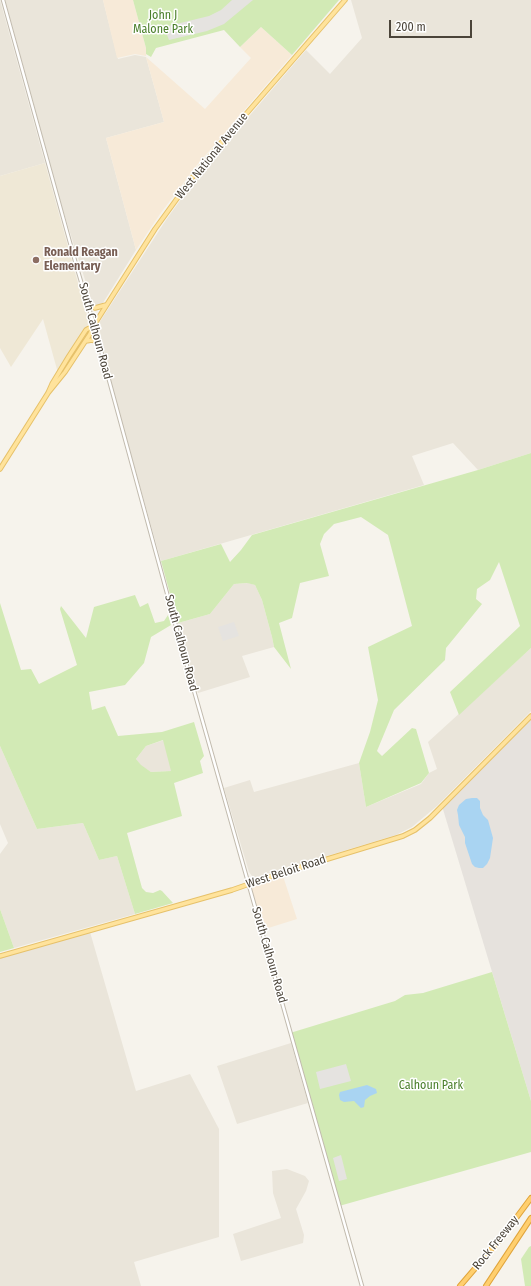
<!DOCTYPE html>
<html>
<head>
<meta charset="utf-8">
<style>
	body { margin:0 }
	#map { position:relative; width:531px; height:1286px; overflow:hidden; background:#f6f3ec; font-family:"Fira Sans Condensed",sans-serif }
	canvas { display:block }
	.scale { position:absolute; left:389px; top:20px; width:83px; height:18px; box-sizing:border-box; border:2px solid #4b4439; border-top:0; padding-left:5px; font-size:12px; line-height:14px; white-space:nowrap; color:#4b4439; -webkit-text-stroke:3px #fff; paint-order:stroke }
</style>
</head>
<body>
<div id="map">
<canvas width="531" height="1286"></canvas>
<div class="scale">200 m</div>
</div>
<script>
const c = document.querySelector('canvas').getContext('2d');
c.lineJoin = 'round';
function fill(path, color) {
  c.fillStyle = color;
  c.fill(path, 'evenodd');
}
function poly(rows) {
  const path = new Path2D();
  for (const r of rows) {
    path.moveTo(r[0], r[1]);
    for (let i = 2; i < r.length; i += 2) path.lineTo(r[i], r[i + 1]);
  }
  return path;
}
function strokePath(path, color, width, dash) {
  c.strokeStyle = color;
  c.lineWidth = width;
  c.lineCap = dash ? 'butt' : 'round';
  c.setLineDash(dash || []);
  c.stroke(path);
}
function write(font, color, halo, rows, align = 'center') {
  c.font = font + ' "Fira Sans Condensed",sans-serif';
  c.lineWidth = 3;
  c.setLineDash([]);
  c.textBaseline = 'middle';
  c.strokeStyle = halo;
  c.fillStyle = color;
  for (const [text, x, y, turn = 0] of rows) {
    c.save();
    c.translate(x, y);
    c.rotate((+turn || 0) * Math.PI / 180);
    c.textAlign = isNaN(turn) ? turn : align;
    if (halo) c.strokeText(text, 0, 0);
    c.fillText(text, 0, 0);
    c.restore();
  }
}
fill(poly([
	[0,0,45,163,0,176],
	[5,0,103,0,118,59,135,55,146,57,164,122,106,138,136,250,101,306,95,306,93,305,86,283,61,204],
	[351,0,531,0,531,453,478,470,453,443,412,456,424,485,161,561,111,384,99,327,99,323,166,220,197,177,306,50,330,74,362,38],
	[248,583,255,585,262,600,272,637,274,647,242,656,250,677,198,693,178,623,210,614,234,584],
	[531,648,531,711,437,806,412,827,396,835,254,878,252,876,249,872,224,788,250,780,254,792,359,763,366,807,421,784,429,773,437,769,428,742],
	[164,740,172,771,151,772,141,766,136,759,146,746],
	[0,746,37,829,83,823,99,860,117,856,135,914,14,948,0,909,0,854,8,843,0,824],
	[90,932,136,1091,190,1074,219,1129,219,1237,134,1262,141,1286,0,1286,0,957],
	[291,1043,308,1103,237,1124,217,1066],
	[287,1169,305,1176,309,1181,306,1191,296,1209,304,1235,303,1243,241,1261,233,1234,281,1218,273,1193,272,1171]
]), '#eae5da');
fill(poly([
	[103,0,133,0,146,48,146,56,135,54,117,58],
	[261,27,292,55,197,165,160,214,136,250,106,138,164,122,146,57,205,109,251,58,240,47],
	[282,873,297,919,262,930,249,884]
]), '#f7ead8');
fill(poly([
	[531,716,531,1101,442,806]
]), '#e6e2dd');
fill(poly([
	[45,163,89,323,58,373,43,319,11,367,0,348,0,176]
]), '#efe8d6');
fill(poly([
	[133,0,339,0,292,55,261,27,240,47,224,30,156,48,151,57,146,54,146,48],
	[531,453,531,648,459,715,450,692,520,626,499,562,490,580,477,589,476,599,482,604,446,648,445,660,394,710,377,751,382,756,412,728,416,729,429,773,421,783,366,807,359,763,370,732,378,700,368,647,412,626,388,535,361,517,334,524,324,534,320,544,329,576,300,583,292,618,279,623,291,669,274,647,272,637,262,600,255,585,247,583,234,584,210,614,178,623,161,561,221,544,230,562,241,550,252,535,478,470],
	[135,595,140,607,148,603,155,623,164,621,168,615,171,625,151,637,144,663,125,685,89,692,92,710,105,706,118,736,162,732,194,722,204,756,200,761,203,773,174,783,182,816,127,833,142,888,146,892,153,893,160,890,162,891,173,903,135,914,117,856,99,860,83,823,37,829,0,746,0,603,21,670,31,669,39,684,77,665,60,609,61,606,86,638,94,607],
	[163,740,171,771,151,772,141,765,136,759,146,746],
	[0,909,14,948,0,952],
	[492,972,531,1101,531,1152,339,1206,290,1033,395,1001,405,995,423,993],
	[531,1246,531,1286,525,1286,521,1259,529,1247]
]), '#d2eab5');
fill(poly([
	[232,0,253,0,224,24,207,31,169,40,164,27,209,16,221,10],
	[234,622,239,636,223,641,218,627],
	[346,1064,351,1081,320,1089,316,1072],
	[341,1155,347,1179,339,1181,333,1158]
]), '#e5e3e0');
fill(poly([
	[472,798,477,798,480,801,480,808,483,815,488,820,493,838,490,858,487,864,483,868,479,868,475,867,472,864,465,843,465,837,459,825,458,815,457,810,459,805,466,799],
	[367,1085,376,1089,377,1093,370,1096,365,1100,364,1107,361,1108,354,1101,344,1102,340,1100,339,1095,340,1092]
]), '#a9d4f2');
const minor = poly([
	[3,0,77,268,94,325,180,641,362,1286]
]);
const major = poly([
	[88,303,95,308,106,305],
	[86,341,92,340,99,342],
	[48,393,65,372,90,334,94,325,155,229,192,178,220,144,345,0],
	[0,469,48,393,52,384,69,356,86,330,93,326],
	[0,956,232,890,275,875,403,836,415,830,430,818,531,716]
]);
const highway = poly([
	[460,1286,502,1237,531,1198],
	[486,1286,531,1218]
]);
strokePath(minor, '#c2bbae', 4.5);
strokePath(major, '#e6c16a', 5.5);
strokePath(highway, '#e0a43c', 6);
strokePath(minor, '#fff', 2.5);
strokePath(major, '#ffe39c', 3.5);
strokePath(highway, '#ffcf6e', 4);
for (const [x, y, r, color] of [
	[36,260,4,"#8d6e63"]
]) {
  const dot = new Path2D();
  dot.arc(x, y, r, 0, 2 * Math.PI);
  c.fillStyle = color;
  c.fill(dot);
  strokePath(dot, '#fff', 1.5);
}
write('12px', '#4a7f2a', '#fff', [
	["John J",163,16],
	["Malone Park",163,30],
	["Calhoun Park",431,1086]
]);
write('12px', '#4b4439', '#fff', [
	["West National Avenue",212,156,-51],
	["South Calhoun Road",95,331,75],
	["South Calhoun Road",181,643,75],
	["West Beloit Road",286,872,-18],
	["South Calhoun Road",269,955,74],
	["Rock Freeway",496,1243,-51]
]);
write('bold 12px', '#785e54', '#fff', [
	["Ronald Reagan",44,253],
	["Elementary",44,267]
], 'left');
</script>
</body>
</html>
